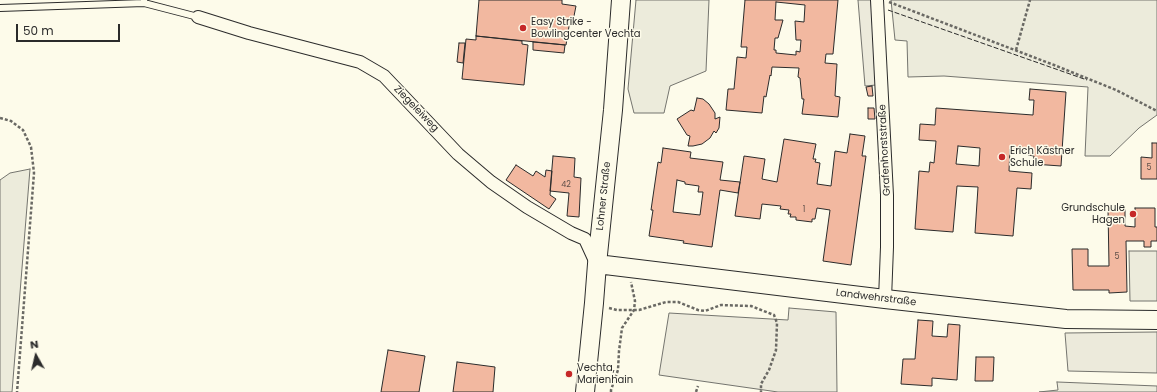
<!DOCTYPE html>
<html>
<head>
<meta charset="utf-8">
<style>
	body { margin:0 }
	#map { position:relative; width:1157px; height:392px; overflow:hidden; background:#fdfbea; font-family:Poppins,sans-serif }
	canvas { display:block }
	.north { position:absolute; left:16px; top:336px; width:40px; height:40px; -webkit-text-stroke:3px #fdfbea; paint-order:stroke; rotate:352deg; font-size:11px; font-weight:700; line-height:16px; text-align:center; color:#2b2b2b }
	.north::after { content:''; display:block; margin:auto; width:14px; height:18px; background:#2b2b2b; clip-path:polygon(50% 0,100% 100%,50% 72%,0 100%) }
	.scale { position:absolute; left:16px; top:24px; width:104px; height:18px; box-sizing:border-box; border:2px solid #2b2b2b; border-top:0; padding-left:5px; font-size:12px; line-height:14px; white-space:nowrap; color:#2b2b2b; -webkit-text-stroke:3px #fdfbea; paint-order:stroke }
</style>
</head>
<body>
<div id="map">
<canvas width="1157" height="392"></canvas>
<div class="north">N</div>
<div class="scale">50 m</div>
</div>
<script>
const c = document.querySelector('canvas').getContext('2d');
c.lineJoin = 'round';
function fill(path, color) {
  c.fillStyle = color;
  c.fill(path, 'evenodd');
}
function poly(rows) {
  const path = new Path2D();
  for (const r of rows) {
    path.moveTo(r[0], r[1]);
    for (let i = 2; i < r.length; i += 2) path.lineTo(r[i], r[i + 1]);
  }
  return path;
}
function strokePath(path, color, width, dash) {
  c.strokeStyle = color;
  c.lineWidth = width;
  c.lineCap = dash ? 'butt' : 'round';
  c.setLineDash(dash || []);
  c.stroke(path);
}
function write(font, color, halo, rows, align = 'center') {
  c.font = font + ' Poppins,sans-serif';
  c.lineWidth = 3;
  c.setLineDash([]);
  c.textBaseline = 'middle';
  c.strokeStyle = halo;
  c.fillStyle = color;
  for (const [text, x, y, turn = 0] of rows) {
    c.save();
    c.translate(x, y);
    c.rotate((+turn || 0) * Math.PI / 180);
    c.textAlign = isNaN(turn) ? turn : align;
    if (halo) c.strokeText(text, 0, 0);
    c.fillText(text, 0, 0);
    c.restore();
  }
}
const green = poly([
	[636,0,709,0,706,71,670,86,664,113,634,113,628,89,636,0],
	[891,0,1157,0,1157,115,1139,128,1110,156,1085,156,1088,87,944,76,908,77,907,41,895,40,891,0],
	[30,169,12,392,0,392,0,180,10,173,30,169],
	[1129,251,1157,251,1157,301,1130,301,1129,251],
	[1057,382,1157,386,1157,392,1039,392,1058,390,1057,382]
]);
fill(green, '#ecebdb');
strokePath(green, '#74746e', 1);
const parking = poly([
	[858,0,871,0,876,85,865,86,858,0],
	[789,308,836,312,837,392,778,392,659,375,669,313,788,320,789,308],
	[1157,332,1157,373,1068,371,1065,333,1157,332]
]);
fill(parking, '#eceadb');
strokePath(parking, '#74746e', 1);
const building = poly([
	[479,0,562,0,562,4,576,6,573,21,570,20,566,45,476,36,479,0],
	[745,0,838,0,833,54,826,54,825,63,837,64,835,96,840,97,838,117,802,114,804,99,802,99,800,78,798,77,799,68,772,67,771,76,770,75,766,97,764,96,762,113,726,110,728,89,734,89,737,57,746,58,747,47,741,47,745,0],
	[776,2,805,5,804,22,795,21,796,40,801,40,800,52,796,51,796,55,776,53,776,50,774,50,775,38,778,38,783,20,775,20,776,2],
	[476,36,522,41,522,44,528,45,524,85,462,79,466,39,476,40,476,36],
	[533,42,565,45,564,53,533,50,533,42],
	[459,43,465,43,463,63,457,62,459,43],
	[872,86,873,96,868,96,866,87,872,86],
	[1030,89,1066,92,1061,166,1033,164,1034,156,1028,155,1028,150,1010,149,1009,171,1032,173,1031,189,1017,188,1013,236,975,233,978,187,957,186,953,232,915,229,919,171,929,172,930,162,934,163,936,141,919,140,920,124,935,125,936,108,1033,115,1034,100,1029,100,1030,89],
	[958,146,980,148,979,166,956,164,958,146],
	[697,98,703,99,709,104,715,113,715,119,720,117,719,128,716,133,714,131,710,138,702,144,693,146,688,146,690,136,687,135,677,119,691,110,694,111,697,98],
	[868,108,874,108,875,119,868,119,868,108],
	[850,134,865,136,862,156,866,156,851,265,823,261,830,210,817,208,815,219,812,219,812,222,796,220,796,217,790,217,791,214,788,214,789,210,780,209,781,206,762,204,760,219,735,216,744,156,765,159,762,179,777,182,784,139,816,144,813,159,816,159,815,162,820,163,817,184,831,186,835,151,847,153,850,134],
	[1152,143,1157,143,1157,179,1141,179,1141,157,1152,158,1152,143],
	[663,148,691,152,690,158,723,162,720,180,740,182,738,193,720,190,712,247,683,243,684,241,649,236,653,210,651,210,658,162,661,163,663,148],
	[677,180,685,182,685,184,699,186,698,192,703,192,700,215,673,212,677,180],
	[553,156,575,158,574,177,581,178,579,217,567,216,569,193,550,191,553,156],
	[516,165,533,176,536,171,545,177,546,170,552,171,550,195,556,199,549,209,506,180,516,165],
	[1135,208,1155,208,1155,227,1157,227,1157,241,1151,241,1151,247,1144,247,1144,241,1126,241,1127,292,1109,293,1109,290,1073,290,1072,249,1088,249,1088,266,1109,266,1108,209,1125,209,1125,226,1135,227,1135,208],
	[918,320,933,321,932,336,947,337,948,324,960,325,957,380,932,378,932,386,901,384,903,359,915,359,918,320],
	[388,350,425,356,419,392,381,392,388,350],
	[976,357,994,357,993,381,975,381,976,357],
	[457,362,495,367,493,392,453,392,457,362]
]);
fill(building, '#f2b8a0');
strokePath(building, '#2b2b2b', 1);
const lane = poly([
	[144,0,144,3,198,17],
	[0,8,144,3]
]);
const street = poly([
	[877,0,887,195,887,247,885,299],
	[198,17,249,33,360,62,384,76,458,154,491,182,527,207,571,233,585,239,596,263]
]);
const secondary = poly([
	[597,264,885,299,1066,319,1157,320],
	[585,392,594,303,597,264,613,110,621,0]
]);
strokePath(lane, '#2b2b2b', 8);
strokePath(street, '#2b2b2b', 14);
strokePath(secondary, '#2b2b2b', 20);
strokePath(poly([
	[889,2,1054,65,1116,90,1157,111],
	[1016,50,1030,0],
	[0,118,11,121,23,130,31,147,34,173,17,392],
	[609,308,617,310,639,310,666,302,678,302,698,310,705,311,721,305,751,306,774,315,777,323,776,350,769,370,761,384,761,392],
	[611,392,611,390,618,370,619,351,622,328,634,310,635,301,631,282],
	[696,392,698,386]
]), '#6a6964', 2.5, [3, 2]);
strokePath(lane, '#fdfbea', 6);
strokePath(street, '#fdfbea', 12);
strokePath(secondary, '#fdfbea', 18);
strokePath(poly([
	[888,10,1087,80]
]), '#2b2b2b', 1, [5, 2]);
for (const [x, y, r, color] of [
	[523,28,4,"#c62828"],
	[1002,157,4,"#c62828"],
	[1133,214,4,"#c62828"],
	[569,374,4,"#c62828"]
]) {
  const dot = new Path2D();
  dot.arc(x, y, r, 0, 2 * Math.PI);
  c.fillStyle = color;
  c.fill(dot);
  strokePath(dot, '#fdfbea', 1.5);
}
write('8px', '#5d4e48', null, [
	["5",1149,168],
	["42",566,185],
	["1",804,210],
	["5",1117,257]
]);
write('10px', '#2b2b2b', '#fdfbea', [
	["Easy Strike -",531,22],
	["Bowlingcenter Vechta",531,34],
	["Erich Kästner",1010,151],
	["Schule",1010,163],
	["Grundschule",1125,208,"right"],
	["Hagen",1125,220,"right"],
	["Vechta,",577,368],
	["Marienhain",577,380]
], 'left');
write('10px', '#2b2b2b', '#fdfbea', [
	["Ziegeleiweg",416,109,46],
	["Grafenhorststraße",885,150,-93],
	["Lohner Straße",604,196,-84],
	["Landwehrstraße",876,298,7]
]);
</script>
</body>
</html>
